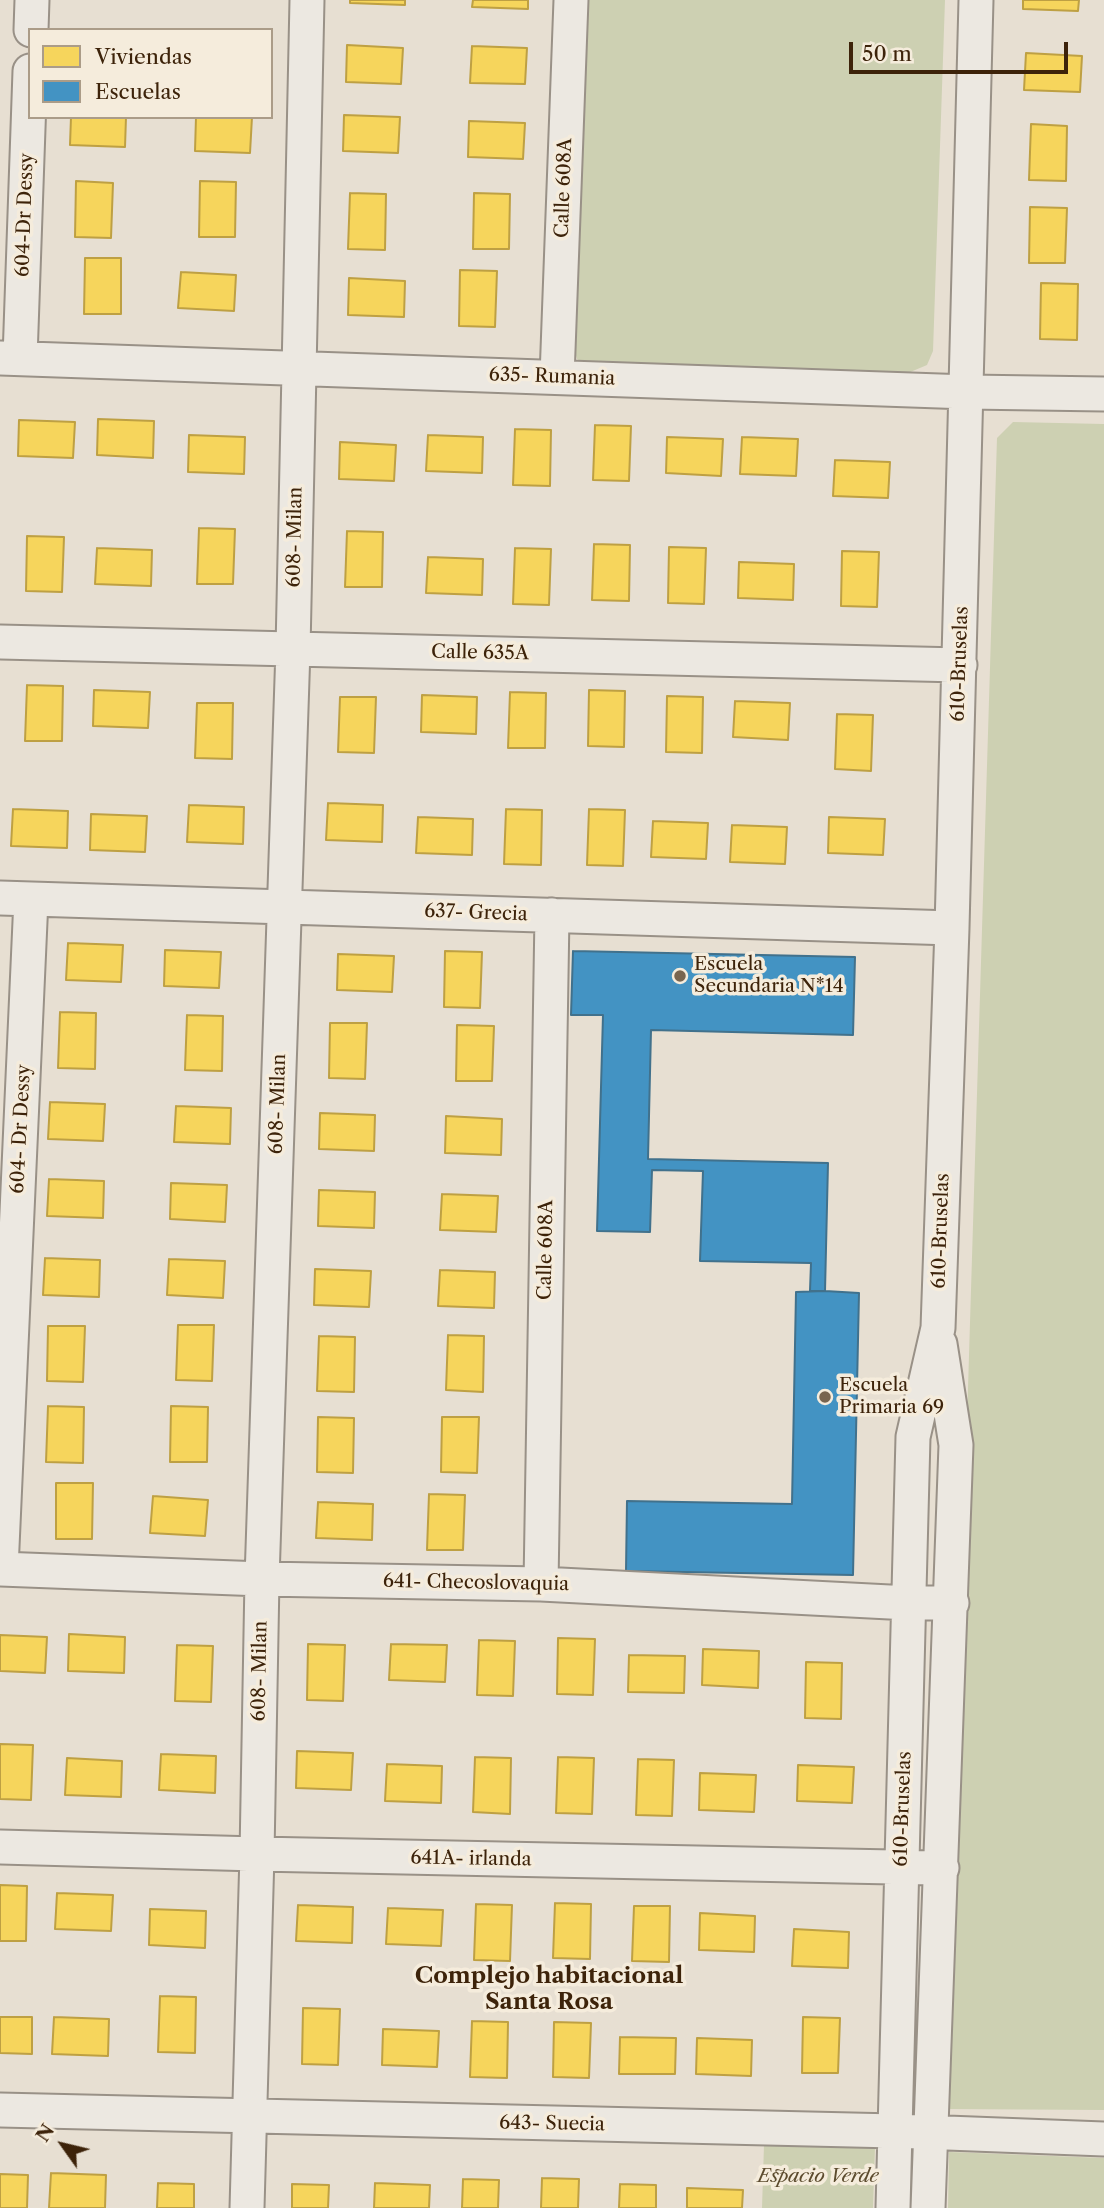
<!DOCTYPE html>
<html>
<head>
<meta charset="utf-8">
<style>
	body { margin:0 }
	#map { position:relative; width:1104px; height:2208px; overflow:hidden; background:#e7dfd2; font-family:"Libre Caslon Text",serif }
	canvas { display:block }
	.legend { position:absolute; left:28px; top:28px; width:245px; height:91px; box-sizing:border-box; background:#f5ecdc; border:2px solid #ab9c88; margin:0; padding:9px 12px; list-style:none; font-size:21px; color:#3d230a }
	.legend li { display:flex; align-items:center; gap:14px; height:35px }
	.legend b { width:35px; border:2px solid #ab9c88 }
	.north { position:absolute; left:28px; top:2110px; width:70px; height:70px; -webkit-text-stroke:5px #f5ecdc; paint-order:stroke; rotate:304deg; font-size:19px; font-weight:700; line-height:28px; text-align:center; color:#3d230a }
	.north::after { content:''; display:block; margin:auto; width:24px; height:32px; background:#3d230a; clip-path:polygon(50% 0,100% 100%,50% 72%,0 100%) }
	.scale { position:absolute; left:849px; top:42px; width:219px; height:32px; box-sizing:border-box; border:4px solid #3d230a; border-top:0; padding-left:9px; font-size:21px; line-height:24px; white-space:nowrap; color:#3d230a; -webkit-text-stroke:5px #f5ecdc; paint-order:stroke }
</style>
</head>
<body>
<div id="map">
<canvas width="1104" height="2208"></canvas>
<ul class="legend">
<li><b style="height:19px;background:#f6d55c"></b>Viviendas</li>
<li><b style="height:19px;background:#4393c3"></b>Escuelas</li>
</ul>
<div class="north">N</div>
<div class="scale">50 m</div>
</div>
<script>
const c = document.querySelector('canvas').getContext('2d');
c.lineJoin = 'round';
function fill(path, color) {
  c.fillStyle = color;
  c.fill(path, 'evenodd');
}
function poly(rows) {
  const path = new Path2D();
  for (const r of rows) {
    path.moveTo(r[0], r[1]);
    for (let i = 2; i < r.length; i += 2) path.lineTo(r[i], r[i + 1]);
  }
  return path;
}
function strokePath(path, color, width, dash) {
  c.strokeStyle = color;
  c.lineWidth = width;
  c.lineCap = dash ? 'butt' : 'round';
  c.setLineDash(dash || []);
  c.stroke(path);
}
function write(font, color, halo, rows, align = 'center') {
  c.font = font + ' "Libre Caslon Text",serif';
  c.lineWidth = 7;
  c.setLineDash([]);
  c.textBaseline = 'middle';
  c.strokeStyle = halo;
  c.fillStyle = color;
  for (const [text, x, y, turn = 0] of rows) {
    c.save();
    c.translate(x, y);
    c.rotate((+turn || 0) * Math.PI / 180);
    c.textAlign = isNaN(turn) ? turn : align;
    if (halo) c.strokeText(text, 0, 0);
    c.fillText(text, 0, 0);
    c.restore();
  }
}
fill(poly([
	[585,0,945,0,933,351,927,365,908,373,591,368,577,359,571,340],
	[1013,422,1104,424,1104,2110,946,2109,997,438],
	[764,2145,875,2147,873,2208,762,2208],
	[949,2152,1104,2158,1104,2208,948,2208]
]), '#cdd0b2');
const homes = poly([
	[350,0,405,0,405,5,350,3,350,0],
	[473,0,528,0,528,9,472,7,473,0],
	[1023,0,1079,0,1078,11,1023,9,1023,0],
	[347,45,403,48,401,84,346,82,347,45],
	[472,46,527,48,525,84,470,83,472,46],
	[1026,53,1082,56,1080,92,1024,90,1026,53],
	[344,115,400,117,398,153,343,151,344,115],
	[71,117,126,117,125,147,70,145,71,117],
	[196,117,252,117,250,153,195,151,196,117],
	[469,121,525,123,523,159,468,157,469,121],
	[1031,124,1067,126,1066,181,1029,180,1031,124],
	[76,181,113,183,111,238,75,237,76,181],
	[200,181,236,182,235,237,199,237,200,181],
	[350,193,386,194,385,250,348,249,350,193],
	[474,193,510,194,509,249,473,249,474,193],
	[1030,207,1067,208,1065,263,1029,263,1030,207],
	[85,258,121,258,121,314,84,314,85,258],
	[460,270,497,271,495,327,459,326,460,270],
	[181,272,236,275,234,311,178,308,181,272],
	[349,278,405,281,404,317,348,315,349,278],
	[1041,283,1078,284,1077,340,1040,339,1041,283],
	[98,419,154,421,153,458,97,455,98,419],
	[19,420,75,422,73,458,18,456,19,420],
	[595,425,631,426,629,481,593,480,595,425],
	[515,429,551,430,550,486,513,485,515,429],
	[189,435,245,437,244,474,188,472,189,435],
	[428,435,483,437,482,473,426,471,428,435],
	[667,437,723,439,721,476,666,473,667,437],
	[742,437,798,439,796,476,740,474,742,437],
	[340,442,396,445,394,481,339,479,340,442],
	[835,460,890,462,888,498,833,496,835,460],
	[199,528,235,529,233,584,197,584,199,528],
	[347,531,383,532,382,587,345,587,347,531],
	[27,536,64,537,62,592,26,591,27,536],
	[594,544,630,545,629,601,592,600,594,544],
	[669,547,706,548,704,604,668,603,669,547],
	[97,548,152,550,151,586,95,584,97,548],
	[515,548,551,549,549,605,513,604,515,548],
	[842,551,879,552,877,607,841,606,842,551],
	[428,557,483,559,482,595,426,593,428,557],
	[739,562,794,564,793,600,738,598,739,562],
	[27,685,63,686,62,741,25,741,27,685],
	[94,690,150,692,148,728,93,726,94,690],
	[589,690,625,691,624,747,588,746,589,690],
	[510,692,546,693,545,748,508,748,510,692],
	[422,695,477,697,476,734,421,732,422,695],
	[667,696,703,697,702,753,666,752,667,696],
	[340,697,376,697,374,753,338,752,340,697],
	[735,701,790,703,788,740,733,737,735,701],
	[197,703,233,703,232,759,195,758,197,703],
	[837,714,873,715,871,771,835,769,837,714],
	[328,803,383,805,382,842,326,840,328,803],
	[189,805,244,807,243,844,187,842,189,805],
	[13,809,68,811,67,848,11,846,13,809],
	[506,809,542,810,541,865,504,864,506,809],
	[589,809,625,810,623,866,587,865,589,809],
	[91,814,147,816,145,852,90,850,91,814],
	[418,817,473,819,472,855,416,853,418,817],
	[829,817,885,819,883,855,828,853,829,817],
	[653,821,708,823,706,859,651,857,653,821],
	[732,825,787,827,785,864,730,862,732,825],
	[68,943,123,945,121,982,66,980,68,943],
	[165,950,221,952,219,988,164,986,165,950],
	[445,951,482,952,480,1008,444,1007,445,951],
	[338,954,394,956,392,992,337,990,338,954],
	[60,1012,96,1013,95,1069,58,1068,60,1012],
	[187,1015,223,1016,222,1071,185,1070,187,1015],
	[330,1023,367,1023,365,1079,329,1078,330,1023],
	[457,1025,494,1026,492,1081,456,1081,457,1025],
	[50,1102,105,1104,103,1141,48,1139,50,1102],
	[176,1106,231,1108,230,1144,174,1142,176,1106],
	[320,1113,375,1115,374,1151,319,1149,320,1113],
	[446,1116,502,1119,501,1155,445,1153,446,1116],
	[49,1179,104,1181,103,1218,47,1216,49,1179],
	[171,1183,227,1185,225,1222,170,1219,171,1183],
	[319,1190,375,1192,374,1228,318,1226,319,1190],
	[442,1194,498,1196,496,1232,440,1230,442,1194],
	[45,1258,100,1260,99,1297,43,1295,45,1258],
	[169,1259,225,1261,223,1298,167,1295,169,1259],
	[315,1269,371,1271,369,1307,314,1305,315,1269],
	[440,1270,495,1272,494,1308,438,1306,440,1270],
	[178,1325,214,1325,212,1381,176,1380,178,1325],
	[48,1326,85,1326,83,1382,47,1381,48,1326],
	[448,1335,484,1336,483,1392,446,1390,448,1335],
	[319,1336,355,1337,354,1392,317,1391,319,1336],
	[48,1406,84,1407,83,1463,46,1462,48,1406],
	[171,1406,208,1407,207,1462,170,1462,171,1406],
	[318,1417,354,1418,353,1473,317,1472,318,1417],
	[442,1417,479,1417,477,1473,441,1472,442,1417],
	[56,1483,93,1483,92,1539,56,1539,56,1483],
	[429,1494,465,1495,463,1550,427,1550,429,1494],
	[153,1496,208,1500,205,1536,150,1533,153,1496],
	[318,1502,373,1504,372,1540,316,1538,318,1502],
	[69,1634,125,1637,124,1673,68,1671,69,1634],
	[0,1635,47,1637,45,1673,0,1671,0,1635],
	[558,1638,595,1639,593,1695,557,1694,558,1638],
	[479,1640,515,1641,513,1696,477,1695,479,1640],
	[308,1644,345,1645,343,1701,307,1700,308,1644],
	[391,1644,447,1645,445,1682,389,1680,391,1644],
	[177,1645,213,1646,211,1702,175,1701,177,1645],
	[703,1649,759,1651,758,1688,702,1685,703,1649],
	[629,1655,685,1656,684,1693,628,1692,629,1655],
	[806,1662,842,1663,841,1719,805,1718,806,1662],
	[0,1744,33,1745,31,1800,0,1799,0,1744],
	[297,1751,353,1753,351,1790,296,1788,297,1751],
	[161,1754,216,1756,215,1793,159,1790,161,1754],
	[475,1757,511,1758,510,1814,473,1812,475,1757],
	[558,1757,594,1758,592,1814,556,1813,558,1757],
	[67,1758,122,1761,121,1797,65,1795,67,1758],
	[638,1759,674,1760,672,1816,636,1815,638,1759],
	[387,1764,442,1766,441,1803,385,1801,387,1764],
	[798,1765,854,1767,852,1803,797,1801,798,1765],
	[700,1773,756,1775,754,1812,699,1810,700,1773],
	[0,1885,27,1886,26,1941,0,1941,0,1885],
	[57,1893,113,1895,111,1931,55,1929,57,1893],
	[555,1903,591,1904,590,1959,553,1958,555,1903],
	[476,1904,512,1905,510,1961,474,1960,476,1904],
	[298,1905,353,1907,352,1943,296,1941,298,1905],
	[634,1906,670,1906,669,1962,632,1961,634,1906],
	[388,1908,443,1910,441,1946,386,1944,388,1908],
	[150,1909,206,1911,205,1948,149,1945,150,1909],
	[700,1913,755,1916,754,1952,699,1950,700,1913],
	[794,1929,849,1932,848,1968,792,1966,794,1929],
	[160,1996,196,1997,195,2053,158,2052,160,1996],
	[303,2008,340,2009,338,2065,302,2064,303,2008],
	[0,2017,32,2017,32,2054,0,2053,0,2017],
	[54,2017,109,2019,108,2056,52,2054,54,2017],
	[803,2017,840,2018,838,2073,802,2073,803,2017],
	[472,2021,508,2022,507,2078,470,2077,472,2021],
	[554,2022,591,2023,589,2078,553,2077,554,2022],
	[383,2029,439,2031,437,2067,382,2065,383,2029],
	[620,2037,676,2038,675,2074,619,2074,620,2037],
	[697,2038,752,2040,751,2076,696,2074,697,2038],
	[51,2173,106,2175,105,2208,49,2208,51,2173],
	[0,2174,28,2175,27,2208,0,2208,0,2174],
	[542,2178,579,2179,578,2208,541,2208,542,2178],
	[463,2179,499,2180,498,2208,462,2208,463,2179],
	[158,2183,194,2184,194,2208,157,2208,158,2183],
	[375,2183,430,2185,429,2208,374,2208,375,2183],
	[292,2184,329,2185,328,2208,292,2208,292,2184],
	[620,2184,656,2185,656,2208,619,2208,620,2184],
	[687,2188,743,2190,742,2208,687,2208,687,2188]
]);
fill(homes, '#f6d55c');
strokePath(homes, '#bea043', 2);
const schools = poly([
	[573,951,855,957,853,1035,651,1030,648,1159,828,1163,825,1291,810,1291,811,1263,700,1261,703,1171,652,1170,650,1232,597,1231,603,1015,571,1015,573,951],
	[825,1291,859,1293,853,1575,626,1571,627,1501,792,1504,796,1292,825,1291]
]);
fill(schools, '#4393c3');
strokePath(schools, '#41718c', 2);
const minor = poly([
	[31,30,32,0],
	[0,358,968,392,1104,394],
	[20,358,30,71],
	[557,377,571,0],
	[0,642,960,665],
	[0,898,952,928],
	[0,1569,262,1579,541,1584,909,1603,952,1603],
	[1,1569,31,899],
	[541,1584,552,915],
	[0,1847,257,1854,942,1868],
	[0,2110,895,2131,1104,2139],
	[247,2208,257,1854,262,1579,293,649,307,0],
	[893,2208,913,1437,938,1328,952,928,976,0],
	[928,2208,956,1445,940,1344]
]);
strokePath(minor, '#999187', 37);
strokePath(minor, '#ece8e1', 33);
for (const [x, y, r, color] of [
	[680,976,7,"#786550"],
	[825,1397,7,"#786550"]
]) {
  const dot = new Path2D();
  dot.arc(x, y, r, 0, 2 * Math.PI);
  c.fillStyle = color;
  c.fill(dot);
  strokePath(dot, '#f5ecdc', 2.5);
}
write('19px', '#3d230a', '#f5ecdc', [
	["Calle 608A",564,188,-88],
	["604-Dr Dessy",25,215,-88],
	["635- Rumania",552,377,2],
	["608- Milan",295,537,-89],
	["Calle 635A",480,653,1],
	["610-Bruselas",960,664,-88],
	["637- Grecia",476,913,2],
	["608- Milan",278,1104,-88],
	["604- Dr Dessy",21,1129,-87],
	["610-Bruselas",941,1231,-88],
	["Calle 608A",546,1250,-89],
	["641- Checoslovaquia",476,1583,1],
	["608- Milan",260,1671,-89],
	["610-Bruselas",903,1809,-88],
	["641A- irlanda",471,1859,1],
	["643- Suecia",552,2124,1]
]);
write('19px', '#3d230a', '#f5ecdc', [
	["Escuela",694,965],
	["Secundaria N*14",694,987],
	["Escuela",839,1386],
	["Primaria 69",839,1408]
], 'left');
write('italic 19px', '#5c4b2e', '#f5ecdc', [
	["Espacio Verde",818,2177]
]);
write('bold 23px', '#3d230a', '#f5ecdc', [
	["Complejo habitacional",549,1976],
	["Santa Rosa",549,2002]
]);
</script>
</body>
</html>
